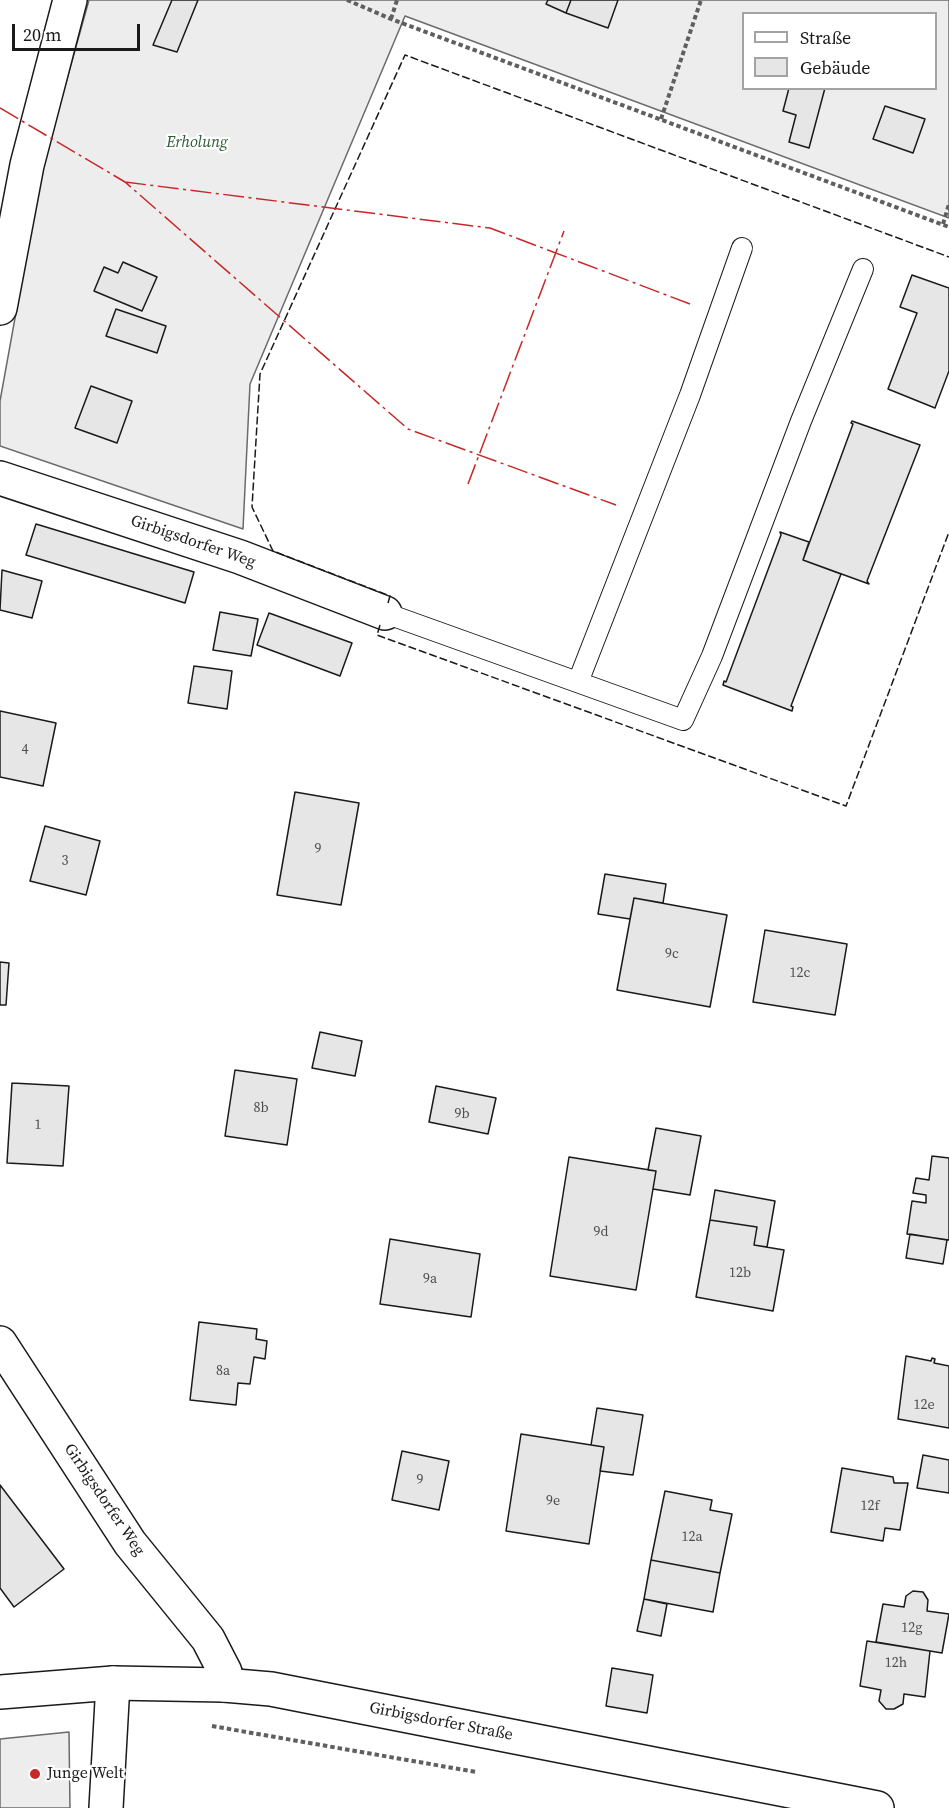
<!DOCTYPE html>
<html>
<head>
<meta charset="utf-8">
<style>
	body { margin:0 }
	#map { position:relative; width:949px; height:1808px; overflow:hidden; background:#fff; font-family:"Source Serif 4",serif }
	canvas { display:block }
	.legend { position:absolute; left:742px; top:12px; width:195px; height:78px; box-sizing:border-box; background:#fff; border:2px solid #a3a3a3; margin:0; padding:8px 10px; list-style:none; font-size:18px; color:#1a1a1a }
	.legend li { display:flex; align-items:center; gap:12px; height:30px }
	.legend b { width:30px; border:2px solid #a3a3a3 }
	.scale { position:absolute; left:12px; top:24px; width:128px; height:27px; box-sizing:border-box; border:3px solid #1a1a1a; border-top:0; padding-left:8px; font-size:18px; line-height:21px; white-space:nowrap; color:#1a1a1a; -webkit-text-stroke:4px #fff; paint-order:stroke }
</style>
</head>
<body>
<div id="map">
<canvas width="949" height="1808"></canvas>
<ul class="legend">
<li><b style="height:8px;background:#fff"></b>Straße</li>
<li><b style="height:16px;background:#e6e6e6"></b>Gebäude</li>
</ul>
<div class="scale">20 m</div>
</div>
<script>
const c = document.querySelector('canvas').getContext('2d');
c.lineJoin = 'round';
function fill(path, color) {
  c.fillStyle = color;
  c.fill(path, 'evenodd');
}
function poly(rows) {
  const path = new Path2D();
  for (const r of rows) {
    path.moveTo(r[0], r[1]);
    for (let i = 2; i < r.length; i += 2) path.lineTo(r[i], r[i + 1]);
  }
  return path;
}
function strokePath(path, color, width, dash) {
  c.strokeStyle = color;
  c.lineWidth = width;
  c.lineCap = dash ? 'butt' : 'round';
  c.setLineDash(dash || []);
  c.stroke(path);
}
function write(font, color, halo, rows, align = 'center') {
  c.font = font + ' "Source Serif 4",serif';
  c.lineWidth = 4.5;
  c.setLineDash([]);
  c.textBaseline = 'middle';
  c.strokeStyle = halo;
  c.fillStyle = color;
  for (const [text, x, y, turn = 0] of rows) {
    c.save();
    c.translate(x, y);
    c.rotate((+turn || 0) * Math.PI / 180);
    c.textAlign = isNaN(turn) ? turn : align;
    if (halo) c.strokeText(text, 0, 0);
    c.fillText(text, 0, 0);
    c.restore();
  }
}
const built = poly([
	[89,0,949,0,949,218,405,16,250,384,243,529,0,446,0,401,42,169,89,0],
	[744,14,936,14,936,88,744,88,744,14],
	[69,1732,70,1808,0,1808,0,1739,69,1732]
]);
fill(built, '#ededed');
strokePath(built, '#6a6a6a', 1.5);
const building = poly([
	[172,0,198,0,177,52,153,45,172,0],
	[548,0,571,0,566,13,546,4,548,0],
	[571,0,618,0,608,28,566,13,571,0],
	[789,88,825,88,809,148,789,142,796,115,783,111,789,88],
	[885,106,925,119,913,153,873,139,885,106],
	[123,262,157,277,142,311,94,291,104,267,118,273,123,262],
	[912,275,949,288,949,371,935,408,888,389,917,313,900,307,912,275],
	[116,309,166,326,157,353,106,336,116,309],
	[91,386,132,401,117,443,75,428,91,386],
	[852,421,920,445,867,581,869,584,803,560,853,424,851,423,852,421],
	[36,524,194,572,185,603,26,555,36,524],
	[780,532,809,542,803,560,841,574,791,706,793,707,792,711,723,685,724,681,726,682,781,535,780,532],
	[2,570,42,581,32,618,0,610,2,570],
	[220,612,258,619,251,656,213,650,220,612],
	[269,613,352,643,340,676,257,645,269,613],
	[194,666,232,671,227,709,188,703,194,666],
	[0,711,56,723,43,786,0,777,0,711],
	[295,792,359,803,341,905,277,895,295,792],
	[45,826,100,841,86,895,30,881,45,826],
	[605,874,666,884,663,903,634,898,630,919,598,914,605,874],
	[634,898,727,915,710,1007,617,990,634,898],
	[765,930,847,944,835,1015,753,1002,765,930],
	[0,962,9,963,6,1005,0,1005,0,962],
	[320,1032,362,1041,355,1076,312,1068,320,1032],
	[235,1070,297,1079,287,1145,225,1136,235,1070],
	[12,1083,69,1086,63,1166,7,1163,12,1083],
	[436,1086,496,1098,488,1134,429,1122,436,1086],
	[656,1128,701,1136,690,1195,653,1189,656,1171,648,1170,656,1128],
	[932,1156,949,1158,949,1240,907,1234,912,1201,926,1203,926,1195,913,1193,916,1178,929,1180,932,1156],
	[569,1157,656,1171,636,1290,550,1276,569,1157],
	[715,1190,775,1201,767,1247,754,1245,757,1227,710,1220,715,1190],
	[710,1220,757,1227,754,1245,784,1250,773,1311,696,1297,710,1220],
	[910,1234,947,1240,943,1264,906,1258,910,1234],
	[390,1239,480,1254,471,1317,380,1304,390,1239],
	[199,1322,257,1329,256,1339,267,1341,265,1359,254,1357,250,1384,238,1383,236,1405,190,1400,199,1322],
	[906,1356,931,1361,932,1358,935,1359,934,1363,949,1366,949,1428,898,1419,906,1356],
	[597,1408,643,1415,633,1475,600,1471,604,1447,591,1445,597,1408],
	[521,1434,604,1447,589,1544,506,1531,521,1434],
	[402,1451,449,1461,439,1510,392,1500,402,1451],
	[923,1455,949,1460,949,1493,917,1488,923,1455],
	[842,1468,893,1477,894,1483,908,1483,900,1530,885,1528,883,1541,831,1532,842,1468],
	[0,1485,64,1569,14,1607,0,1588,0,1485],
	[665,1491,712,1500,710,1510,732,1514,720,1573,651,1560,665,1491],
	[651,1560,720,1573,713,1612,644,1599,651,1560],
	[913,1591,923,1592,928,1600,927,1611,949,1614,942,1653,876,1642,883,1604,904,1607,906,1596,913,1591],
	[644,1599,667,1604,661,1636,637,1631,644,1599],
	[867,1641,930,1651,925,1697,904,1694,903,1704,894,1709,886,1709,879,1701,881,1690,860,1686,867,1641],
	[612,1668,653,1675,647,1713,606,1706,612,1668]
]);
fill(building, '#e6e6e6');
strokePath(building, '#1a1a1a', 1.5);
const service = poly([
	[385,613,683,720,712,656,801,421,863,269],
	[578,682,690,395,742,248]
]);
const minor = poly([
	[0,308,27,165,70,0],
	[0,478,240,557,385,613],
	[0,1343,130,1543,208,1639,225,1672,224,1685],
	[106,1808,113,1683]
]);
const tertiary = poly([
	[0,1692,113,1683,224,1685,271,1689,877,1808]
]);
strokePath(service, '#1a1a1a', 22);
strokePath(minor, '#1a1a1a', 36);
strokePath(tertiary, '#1a1a1a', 36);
strokePath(poly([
	[347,0,391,19,949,227],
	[391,19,397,0],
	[661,119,701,0],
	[943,224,949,204],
	[212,1726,476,1772]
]), '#5f5f5f', 4, [4.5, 3]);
strokePath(service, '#fff', 20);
strokePath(minor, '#fff', 33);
strokePath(tertiary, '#fff', 33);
strokePath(poly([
	[388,603,390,596,273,551,252,507,260,374,405,55,949,257],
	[380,625,377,635,846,806,949,532]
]), '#1a1a1a', 1.5, [8, 3]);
strokePath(poly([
	[0,108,125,182,408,429,616,505],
	[125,182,490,228,690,304],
	[468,484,564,231]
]), '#c62828', 1.5, [21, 4.5, 3, 4.5]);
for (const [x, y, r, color] of [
	[35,1774,6,"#c62828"]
]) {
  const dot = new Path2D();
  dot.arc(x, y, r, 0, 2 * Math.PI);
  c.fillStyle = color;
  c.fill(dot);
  strokePath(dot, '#fff', 2);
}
write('14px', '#4d4d4d', null, [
	["4",25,750],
	["9",318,849],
	["3",65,861],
	["9c",672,954],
	["12c",800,973],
	["8b",261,1108],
	["9b",462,1114],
	["1",38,1125],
	["9d",601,1232],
	["12b",740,1273],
	["9a",430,1279],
	["8a",223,1371],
	["12e",924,1405],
	["9",420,1480],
	["9e",553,1501],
	["12f",870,1506],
	["12a",692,1537],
	["12g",912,1628],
	["12h",896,1663]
]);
write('italic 16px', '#2b5a34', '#fff', [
	["Erholung",197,143]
]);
write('16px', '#1a1a1a', '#fff', [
	["Girbigsdorfer Weg",193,542,19],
	["Girbigsdorfer Weg",104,1500,56],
	["Girbigsdorfer Straße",441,1722,11]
]);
write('16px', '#1a1a1a', '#fff', [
	["Junge Welt",47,1774]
], 'left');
</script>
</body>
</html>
